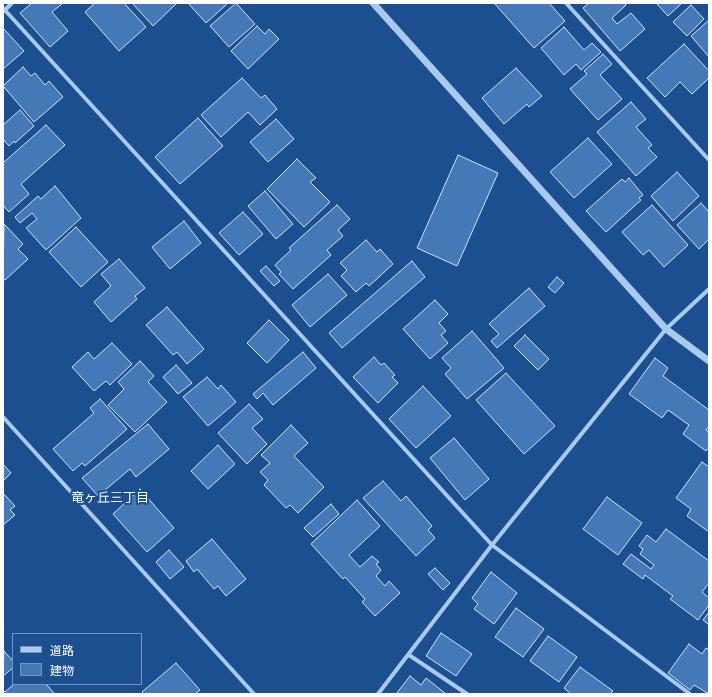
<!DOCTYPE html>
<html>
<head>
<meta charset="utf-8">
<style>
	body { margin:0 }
	#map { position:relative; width:712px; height:697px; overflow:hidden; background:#1b4f8f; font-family:Rubik,"Noto Sans JP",sans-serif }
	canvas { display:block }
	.frame { position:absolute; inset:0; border:4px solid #fff; pointer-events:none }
	.legend { position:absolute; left:12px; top:633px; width:130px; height:52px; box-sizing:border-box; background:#1b4f8f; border:1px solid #7695bc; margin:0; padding:5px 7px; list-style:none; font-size:12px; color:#fff }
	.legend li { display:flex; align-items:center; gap:8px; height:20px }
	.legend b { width:20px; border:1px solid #7695bc }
</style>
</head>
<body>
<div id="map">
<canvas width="712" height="697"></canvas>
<div class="frame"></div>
<ul class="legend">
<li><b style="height:5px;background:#a9c9ee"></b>道路</li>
<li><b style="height:11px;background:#4478b7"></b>建物</li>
</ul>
</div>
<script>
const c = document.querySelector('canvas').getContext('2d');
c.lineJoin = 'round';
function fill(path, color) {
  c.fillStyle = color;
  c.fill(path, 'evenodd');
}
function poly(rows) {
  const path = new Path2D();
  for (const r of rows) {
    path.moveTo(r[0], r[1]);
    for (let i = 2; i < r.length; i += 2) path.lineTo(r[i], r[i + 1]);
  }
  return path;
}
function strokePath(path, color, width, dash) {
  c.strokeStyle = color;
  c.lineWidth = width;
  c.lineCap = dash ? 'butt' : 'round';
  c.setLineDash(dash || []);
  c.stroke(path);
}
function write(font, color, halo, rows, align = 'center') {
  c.font = font + ' Rubik,"Noto Sans JP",sans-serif';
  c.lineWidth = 4;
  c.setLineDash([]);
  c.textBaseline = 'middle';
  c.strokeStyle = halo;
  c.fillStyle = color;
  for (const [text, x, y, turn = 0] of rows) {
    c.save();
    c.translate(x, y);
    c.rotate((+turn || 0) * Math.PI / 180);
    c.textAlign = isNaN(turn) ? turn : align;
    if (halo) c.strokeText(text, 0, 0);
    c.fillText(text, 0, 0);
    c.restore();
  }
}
const building = poly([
	[32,3,63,3,52,12,68,31,50,47,20,13,32,3],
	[95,3,124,3,146,27,119,51,85,12,95,3],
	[132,3,177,3,153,26,132,3],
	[188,3,228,3,206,23,188,3],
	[236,3,255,24,229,47,210,26,236,3],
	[494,3,549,3,565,21,534,48,494,3],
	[589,3,624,3,626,5,612,18,617,24,631,13,645,29,620,51,583,8,589,3],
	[656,3,682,3,668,16,656,3],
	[691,5,704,19,687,36,673,22,691,5],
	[709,20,709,57,691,36,709,20],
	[257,26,265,34,269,29,279,39,248,69,231,51,257,26],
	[564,27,584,50,592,43,601,52,581,70,576,64,564,75,541,48,564,27],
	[3,28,24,51,3,69,3,28],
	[684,44,709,71,709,78,692,94,680,82,665,97,647,78,684,44],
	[603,54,612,64,600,75,622,99,598,120,570,89,587,74,584,71,603,54],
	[23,67,31,76,35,73,45,85,49,81,63,97,34,122,3,86,23,67],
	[516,68,542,96,529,107,527,104,504,124,482,98,516,68],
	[242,78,261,98,265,95,277,109,260,125,248,112,221,137,201,115,242,78],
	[631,102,646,119,636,127,652,145,648,148,657,157,636,176,597,132,631,102],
	[20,110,34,126,15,143,14,141,9,146,3,139,3,125,20,110],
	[198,118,223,146,180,184,155,157,198,118],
	[276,119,294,139,268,162,250,142,276,119],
	[46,125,65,145,21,184,29,194,9,212,3,205,3,163,46,125],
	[588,138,612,164,574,198,550,172,588,138],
	[458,155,498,173,457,266,417,248,458,155],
	[297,159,316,178,310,182,330,202,304,227,267,189,297,159],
	[677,172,699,196,673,221,651,196,677,172],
	[629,178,643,195,639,198,641,200,606,232,586,211,622,179,625,182,629,178],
	[55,186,81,218,46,250,26,228,37,219,32,213,20,223,15,217,38,196,41,199,55,186],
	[265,191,293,224,276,239,248,206,265,191],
	[701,203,709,212,709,239,699,249,677,225,701,203],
	[337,205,350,219,338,230,343,236,327,250,331,255,293,289,279,274,281,272,275,265,291,250,289,248,337,205],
	[652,205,688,245,664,267,649,250,643,255,622,232,652,205],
	[243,212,263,234,239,255,219,233,243,212],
	[184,221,201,243,170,269,152,247,184,221],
	[4,224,23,244,18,249,28,259,5,280,3,279,4,224],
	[76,227,108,262,81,287,49,252,76,227],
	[366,240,377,252,380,249,393,264,369,286,366,283,356,292,341,276,347,270,340,263,366,240],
	[119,259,145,288,135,296,137,299,111,322,94,302,111,286,101,274,119,259],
	[412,261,425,277,342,348,329,333,412,261],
	[266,266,280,281,274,286,260,271,266,266],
	[328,274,347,295,310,327,292,305,328,274],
	[557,277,564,283,555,293,548,287,557,277],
	[529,288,545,306,497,348,491,341,499,334,489,324,529,288],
	[435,300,448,314,439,323,446,331,441,335,448,343,430,359,403,329,435,300],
	[167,307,204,349,187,364,177,352,173,355,146,325,167,307],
	[269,320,289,340,267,363,247,343,269,320],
	[472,331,504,368,467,399,445,374,451,368,442,358,472,331],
	[525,335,549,359,538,370,514,346,525,335],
	[112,343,132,364,110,385,106,381,94,391,72,367,88,352,94,359,112,343],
	[303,352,316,368,273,405,263,393,257,399,253,394,303,352],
	[374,357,381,365,384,363,395,375,392,377,398,383,378,403,353,377,374,357],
	[655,358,668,368,663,376,709,410,709,426,706,430,709,432,709,447,706,451,683,434,689,425,668,410,662,418,629,394,655,358],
	[140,361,154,376,148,382,167,402,135,432,108,405,124,389,118,382,140,361],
	[176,365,192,383,178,394,163,377,176,365],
	[506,373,555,426,524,454,476,400,506,373],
	[207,377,218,389,221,385,236,402,208,426,183,397,207,377],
	[423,386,451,416,416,448,389,419,423,386],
	[100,399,127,429,85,466,82,463,73,471,53,449,94,413,90,408,100,399],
	[249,404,263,419,252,428,267,444,247,464,218,433,249,404],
	[148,424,169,449,136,477,130,469,98,496,82,478,148,424],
	[291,425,308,443,294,456,324,487,298,513,290,505,286,508,264,485,268,480,260,472,270,463,261,455,291,425],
	[454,438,489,479,465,500,430,458,454,438],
	[218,445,235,464,208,489,191,471,218,445],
	[702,462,709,467,709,532,687,516,691,509,676,498,702,462],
	[3,464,11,473,3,481,3,464],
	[383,481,401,501,406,496,432,526,428,530,435,538,416,556,363,498,383,481],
	[140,489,174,528,147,552,113,514,140,489],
	[3,493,15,506,10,510,15,515,3,525,3,493],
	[607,497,642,523,618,555,583,529,607,497],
	[357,500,380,526,349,555,360,567,372,556,379,562,376,564,381,570,376,576,385,586,389,581,400,593,375,616,362,602,365,599,345,577,343,579,311,544,357,500],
	[331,504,339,514,313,537,304,528,331,504],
	[666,529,709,561,709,583,702,592,709,598,709,605,698,620,670,599,673,596,645,575,643,579,623,564,631,554,651,569,654,565,640,554,643,549,639,546,647,535,656,542,666,529],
	[212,539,246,579,226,596,218,586,214,589,197,569,194,572,186,561,212,539],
	[169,550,184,567,170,579,156,562,169,550],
	[435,568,450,583,443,590,428,574,435,568],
	[491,572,517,593,494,624,474,609,478,604,472,598,491,572],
	[516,608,544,629,523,657,495,637,516,608],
	[709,612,709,625,703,620,709,612],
	[441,633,472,654,456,676,426,656,441,633],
	[548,636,577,657,559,682,530,661,548,636],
	[689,644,702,654,706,648,709,650,709,694,694,685,690,690,668,673,689,644],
	[4,651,13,661,13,668,3,676,4,651],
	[176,663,200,690,195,694,144,694,142,692,176,663],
	[580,667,613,691,610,694,571,694,564,688,580,667],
	[410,676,421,685,426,678,446,694,396,694,410,676],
	[14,684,46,684,55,694,3,694,3,690,5,692,14,684]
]);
fill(building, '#4478b7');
strokePath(building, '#cfe3fa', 1);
strokePath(poly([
	[566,3,709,160],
	[3,8,492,545,690,694],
	[4,11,12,3],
	[3,417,254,694],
	[409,655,467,694],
	[378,694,492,545,666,329,709,289]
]), '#a9c9ee', 4);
strokePath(poly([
	[373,3,666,329,709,361]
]), '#a9c9ee', 7);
write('13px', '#fff', '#1b4f8f', [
	["竜ヶ丘三丁目",110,498]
]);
</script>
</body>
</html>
